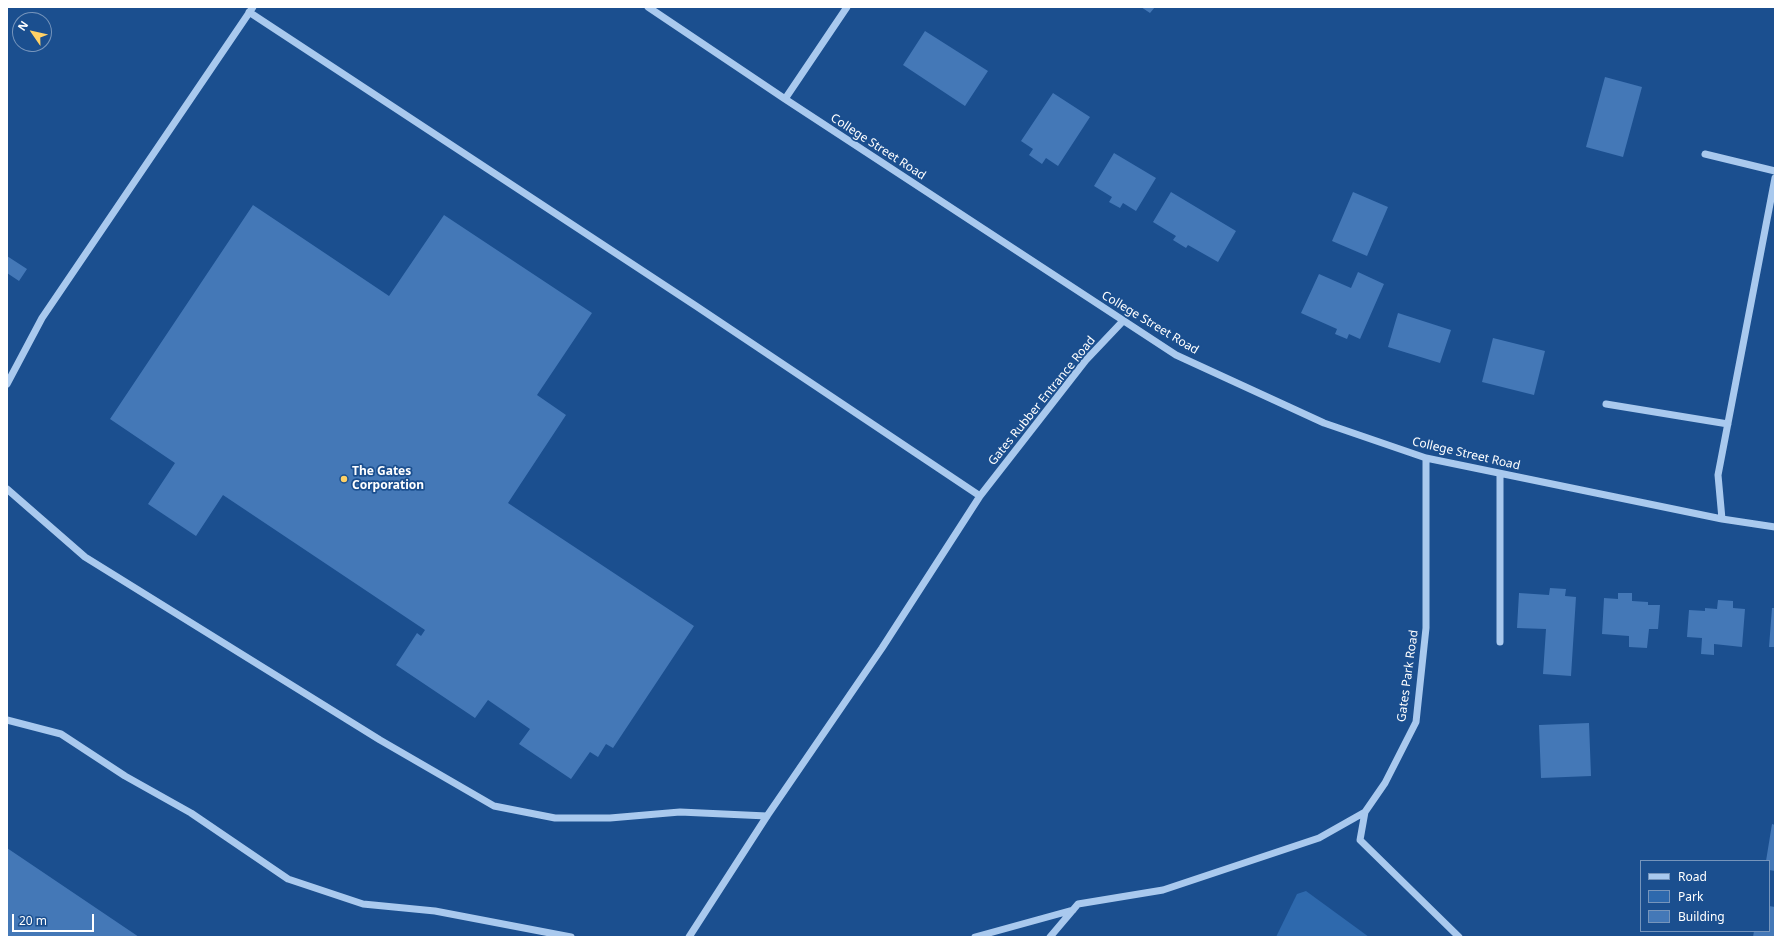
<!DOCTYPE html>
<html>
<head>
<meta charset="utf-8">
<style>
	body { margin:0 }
	#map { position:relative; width:1782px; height:944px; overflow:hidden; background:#1b4f8f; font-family:"Noto Sans",sans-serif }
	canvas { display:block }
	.frame { position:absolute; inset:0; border:8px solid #fff; pointer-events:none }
	.legend { position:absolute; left:1640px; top:860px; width:130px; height:72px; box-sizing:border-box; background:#1b4f8f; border:1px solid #7695bc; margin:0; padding:5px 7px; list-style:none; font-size:12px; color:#fff }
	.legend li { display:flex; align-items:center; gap:8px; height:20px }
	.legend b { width:20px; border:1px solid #7695bc }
	.north { position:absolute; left:12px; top:12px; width:40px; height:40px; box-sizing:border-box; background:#1b4f8f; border:1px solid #7695bc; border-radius:50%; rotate:304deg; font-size:11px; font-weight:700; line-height:16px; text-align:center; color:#fff }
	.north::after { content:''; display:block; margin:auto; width:14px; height:18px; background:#ffd166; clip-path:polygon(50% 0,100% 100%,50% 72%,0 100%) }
	.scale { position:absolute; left:12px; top:914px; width:82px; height:18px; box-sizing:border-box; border:2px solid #fff; border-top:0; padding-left:5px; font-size:12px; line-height:14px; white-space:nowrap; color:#fff; -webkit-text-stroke:3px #1b4f8f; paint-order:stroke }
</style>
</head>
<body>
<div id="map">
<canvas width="1782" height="944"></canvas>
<div class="frame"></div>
<ul class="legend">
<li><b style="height:5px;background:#a9c9ee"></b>Road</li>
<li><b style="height:11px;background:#2e69ad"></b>Park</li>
<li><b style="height:11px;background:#4478b7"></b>Building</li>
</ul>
<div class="north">N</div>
<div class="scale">20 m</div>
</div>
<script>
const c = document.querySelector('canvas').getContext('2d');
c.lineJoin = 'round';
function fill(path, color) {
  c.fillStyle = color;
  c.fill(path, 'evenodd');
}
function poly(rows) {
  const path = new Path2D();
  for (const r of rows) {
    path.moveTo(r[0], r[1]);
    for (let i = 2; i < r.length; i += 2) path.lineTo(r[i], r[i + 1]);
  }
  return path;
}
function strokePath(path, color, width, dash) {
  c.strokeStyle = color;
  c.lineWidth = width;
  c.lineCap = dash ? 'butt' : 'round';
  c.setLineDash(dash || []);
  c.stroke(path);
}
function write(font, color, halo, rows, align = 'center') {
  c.font = font + ' "Noto Sans",sans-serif';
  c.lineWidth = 3.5;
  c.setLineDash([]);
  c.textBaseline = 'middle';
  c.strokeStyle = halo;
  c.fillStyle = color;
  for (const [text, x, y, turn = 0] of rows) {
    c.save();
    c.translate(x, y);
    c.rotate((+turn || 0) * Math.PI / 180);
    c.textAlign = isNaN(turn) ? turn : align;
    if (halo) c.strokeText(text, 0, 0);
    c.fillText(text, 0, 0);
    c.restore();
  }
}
fill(poly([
	[1306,891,1369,937,1276,937,1297,894]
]), '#2e69ad');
fill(poly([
	[1141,7,1155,7,1150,13],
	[925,31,988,71,965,106,903,65],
	[1605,77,1642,87,1623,157,1586,147],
	[1053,93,1090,117,1058,166,1046,158,1042,164,1029,155,1033,149,1021,141],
	[1114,153,1156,178,1136,211,1123,203,1120,208,1109,202,1112,197,1094,186],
	[1171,192,1236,231,1218,262,1188,245,1186,248,1173,240,1176,236,1153,222],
	[1353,192,1388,207,1367,256,1332,241],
	[253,205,389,296,444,215,592,313,537,395,566,415,508,503,694,626,613,748,606,744,598,757,590,752,571,779,519,744,530,729,488,700,475,718,396,665,417,633,421,636,425,630,223,495,196,536,148,504,175,463,110,419],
	[7,256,27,269,19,281,7,273],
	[1358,272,1384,284,1360,339,1349,334,1347,339,1335,334,1337,329,1301,313,1319,274,1351,288],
	[1398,313,1451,330,1440,363,1388,347],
	[1493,338,1545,351,1534,395,1482,382],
	[1550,588,1566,589,1565,596,1576,597,1571,676,1543,674,1546,629,1517,628,1519,593,1549,595],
	[1618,593,1632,593,1632,601,1648,602,1648,605,1660,605,1658,629,1649,629,1647,648,1629,647,1629,636,1602,634,1604,598,1618,599],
	[1718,600,1733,601,1733,608,1745,609,1742,647,1714,644,1714,655,1701,654,1702,638,1687,637,1689,610,1705,611,1705,608,1717,609],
	[1772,608,1775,608,1775,647,1769,647],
	[1589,723,1591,776,1541,778,1539,725],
	[1772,824,1775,825,1775,871,1769,870,1769,861,1766,861],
	[7,848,139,937,7,937],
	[1769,906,1775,907,1775,937,1753,937,1754,931,1769,931]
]), '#4478b7');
strokePath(poly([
	[648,7,785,99,1176,355,1324,423,1426,458,1722,519,1775,527],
	[249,12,696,306,980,496],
	[785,99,847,7],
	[1705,154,1775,171],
	[7,384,42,318,253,7],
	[1606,404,1728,424],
	[1426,458,1426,628,1416,722,1385,783,1365,812,1360,840,1459,937],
	[7,489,85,557,380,740,494,806,555,818,610,818,680,812,767,816],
	[1722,519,1718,475,1775,178],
	[1500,642,1500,474],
	[7,720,61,734,125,776,191,813,288,879,363,904,435,911,571,937],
	[689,937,767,816,882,648,980,496,1086,360,1123,321],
	[975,937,1073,910],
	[1050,937,1078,904,1163,890,1319,838,1365,812]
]), '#a9c9ee', 7);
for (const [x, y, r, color] of [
	[344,479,4,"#ffd166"]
]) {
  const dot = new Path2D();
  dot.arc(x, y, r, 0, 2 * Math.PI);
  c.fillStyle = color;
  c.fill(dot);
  strokePath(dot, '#1b4f8f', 1.5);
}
write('12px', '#fff', '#1b4f8f', [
	["College Street Road",878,147,33],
	["College Street Road",1150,323,31],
	["Gates Rubber Entrance Road",1042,401,-51],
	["College Street Road",1466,454,13],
	["Gates Park Road",1408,676,-82]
]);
write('bold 12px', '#fff', '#1b4f8f', [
	["The Gates",352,472],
	["Corporation",352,486]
], 'left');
</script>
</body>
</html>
